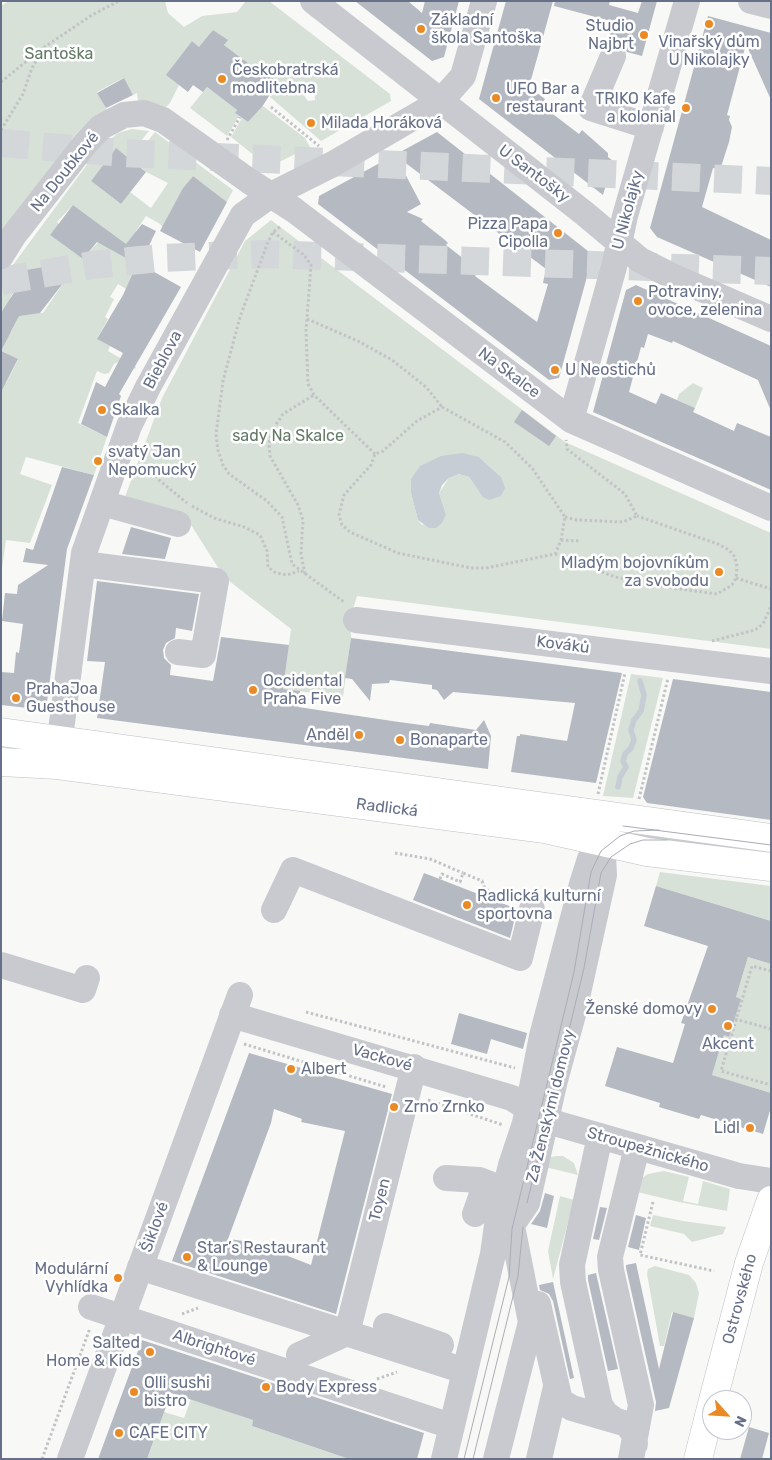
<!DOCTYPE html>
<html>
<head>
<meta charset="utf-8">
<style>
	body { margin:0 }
	#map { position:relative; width:772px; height:1460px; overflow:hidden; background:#f8f9f6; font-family:Rubik,sans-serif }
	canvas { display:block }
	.frame { position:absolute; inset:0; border:2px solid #667088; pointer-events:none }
	.north { position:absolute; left:702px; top:1390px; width:50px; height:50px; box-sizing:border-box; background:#fff; border:1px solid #c2c6cf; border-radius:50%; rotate:116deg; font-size:14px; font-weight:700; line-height:20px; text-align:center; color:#667088 }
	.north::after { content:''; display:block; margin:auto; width:18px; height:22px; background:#ea8a25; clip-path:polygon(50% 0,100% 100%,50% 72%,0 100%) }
</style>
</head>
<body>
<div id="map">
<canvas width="772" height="1460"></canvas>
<div class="frame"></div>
<div class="north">N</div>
</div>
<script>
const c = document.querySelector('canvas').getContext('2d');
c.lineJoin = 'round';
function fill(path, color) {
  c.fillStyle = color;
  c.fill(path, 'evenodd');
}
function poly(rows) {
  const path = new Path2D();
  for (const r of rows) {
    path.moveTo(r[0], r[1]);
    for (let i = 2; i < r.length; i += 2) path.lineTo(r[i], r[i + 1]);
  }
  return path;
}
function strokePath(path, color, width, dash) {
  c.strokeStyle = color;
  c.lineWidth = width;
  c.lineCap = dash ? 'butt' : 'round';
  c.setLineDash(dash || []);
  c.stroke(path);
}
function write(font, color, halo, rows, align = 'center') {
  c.font = font + ' Rubik,sans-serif';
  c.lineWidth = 5;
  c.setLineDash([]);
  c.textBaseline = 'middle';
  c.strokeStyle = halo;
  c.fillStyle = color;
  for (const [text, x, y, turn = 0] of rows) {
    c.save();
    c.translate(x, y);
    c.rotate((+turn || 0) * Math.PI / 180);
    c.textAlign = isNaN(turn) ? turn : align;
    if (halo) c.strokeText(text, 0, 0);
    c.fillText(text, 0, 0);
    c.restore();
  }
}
fill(poly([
	[9,1,165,1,168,13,184,27,202,16,237,12,246,1,269,1,390,94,391,101,321,141,270,97,278,82,266,73,264,75,224,45,227,40,213,30,200,48,192,41,167,75,179,85,170,103,166,107,138,101,137,93,133,95,123,78,97,92,107,110,94,116,76,134,1,234,1,6],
	[314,88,315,100,308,101,303,94,308,89],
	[207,87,237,110,235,113,239,116,227,136,190,108],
	[263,106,305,138,310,147,271,166,265,164,231,137,242,118,248,122],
	[132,129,149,131,128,157,115,149,91,181,121,204,130,192,151,208,168,183,146,172,133,160,155,132,233,190,227,202,193,176,183,188,165,230,160,224,146,216,136,231,152,240,126,289,118,284,110,297,114,299,105,317,108,319,97,339,110,346,108,351,136,367,135,369,120,361,114,364,109,373,104,374,97,371,78,423,107,437,94,475,26,457,20,474,52,485,30,543,6,540,1,576,1,381,6,383,18,360,1,351,1,328,11,332,18,318,3,310,1,313,1,281,97,151,118,133],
	[73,205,108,231,83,259,50,235,59,224,57,222],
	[129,241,143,249,119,253],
	[44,267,64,282,43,313,38,313,10,298,27,270,30,269,36,273],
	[271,220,565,442,771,533,771,649,357,596,350,619,351,638,343,697,283,689,291,629,224,577,186,517,123,502,162,398,245,241],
	[479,457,501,477,479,491,469,477,459,474,449,478,439,493,446,514,422,525,418,520,411,493],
	[693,383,703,388,695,408,677,400,679,394],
	[631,674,663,678,633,798,603,796],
	[660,872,771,886,771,921,656,886],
	[748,957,771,964,771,1093,712,1075,724,1035,729,1037,741,999,736,997],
	[557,1156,563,1156,574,1163,578,1175,545,1167,550,1157],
	[664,1171,689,1177,683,1201,698,1204,703,1181,730,1189,727,1211,679,1202,637,1192,639,1180,648,1174],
	[560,1196,574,1200,553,1279,548,1251],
	[653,1215,683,1221,726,1227,723,1234,692,1242,684,1234,650,1226],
	[655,1266,689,1275,696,1283,699,1293,694,1318,672,1312,664,1346,660,1346,647,1274,648,1269],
	[191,1399,253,1420,252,1426,349,1459,147,1459,155,1438,160,1439,162,1434,157,1432,164,1412,184,1418]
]), '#d8e1d7');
fill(poly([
	[462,453,479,457,501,477,505,488,501,496,489,500,483,497,469,477,459,474,449,478,442,485,439,493,446,514,442,523,436,528,429,528,418,520,411,493,411,479,420,466,441,456]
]), '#c7cdd4');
strokePath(poly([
	[618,787,620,777,626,767,623,761,625,754,631,748,634,740,631,730,634,720,641,711,644,695,640,681]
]), '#c7cdd4', 5.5);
fill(poly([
	[355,1,408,1,422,13,425,1,459,1,444,57,432,61],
	[506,1,553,1,529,87,545,99,541,105,579,134,582,130,608,153,608,157,613,161,603,195,479,99],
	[555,1,610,1,609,5,638,13,642,1,657,1,642,56,627,52,619,42,611,41,612,37,605,28,607,20,554,6],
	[708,16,771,33,771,100,746,44,727,115,730,116,729,120,732,127,729,142,720,170,713,168,702,207,771,240,771,287,657,237,650,228],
	[213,30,228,40,224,45,264,75,266,73,278,82,262,107,248,122,235,113,237,110,207,87,203,92,193,85,188,92,166,75,192,41,199,47],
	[124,78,133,95,106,108,97,93],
	[437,132,593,255,559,378,549,380,318,204,319,196],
	[395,155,546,269,543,283,548,284,537,322,475,276,476,274,471,270,473,266,446,245,448,243,445,240,421,221,423,219,407,212,421,204],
	[116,148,146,172,121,204,91,181],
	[193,176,227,202,200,252,160,231,183,188],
	[73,205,126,244,142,224,156,231,140,264,181,287,119,394,121,396,107,437,81,424,96,382,105,387,123,353,97,339,123,295,137,264,97,242,83,259,50,235],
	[44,267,64,282,40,313,19,316,1,351,18,359,1,392,1,313,22,280,7,273],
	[636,285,771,346,771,411,758,380,673,341,672,343,648,334,644,348,641,347,629,392,656,404,661,393,695,408,693,412,734,431,737,423,771,437,771,490,593,412,626,290],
	[522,410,556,436,549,446,514,422],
	[62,467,94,475,67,549,46,710,1,705,1,672,14,673,16,652,19,653,23,624,2,621,5,593,17,594,18,585,48,565,23,562,26,548,33,550],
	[131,527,171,538,165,559,122,554],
	[97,581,199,594,192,631,176,628,175,638,166,643,163,650,164,658,171,665,170,675,213,681,221,637,289,645,283,689,300,691,298,707,399,722,429,726,430,723,476,730,484,720,491,736,488,769,97,718,105,662,87,661],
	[351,638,622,673,596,783,511,772,517,736,520,736,520,734,567,741,575,703,453,692,444,700,437,690,432,689,432,685,390,680,389,683,372,684,370,701,352,679,345,678],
	[673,679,771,692,771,820,647,803,643,797],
	[424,873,517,909,510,938,413,900],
	[656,886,771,921,771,964,748,957,736,997,741,999,729,1037,724,1035,712,1075,771,1093,771,1107,763,1134,701,1115,699,1119,659,1107,660,1103,605,1086,617,1047,673,1063,685,1024,681,1023,708,946,644,926],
	[459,1013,527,1033,523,1049,491,1039,487,1054,451,1044],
	[249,1053,392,1094,336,1314,172,1261],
	[274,1109,302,1119,301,1122,345,1131,311,1265,252,1242,228,1239,271,1123],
	[545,1193,554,1196,547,1228,531,1224,540,1211],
	[600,1207,607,1208,599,1240,593,1239],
	[636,1215,646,1218,639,1250,628,1247],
	[636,1263,659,1369,673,1312,694,1318,669,1408,655,1411,656,1402,626,1268,626,1265],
	[596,1273,618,1369,608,1371,588,1280,588,1275],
	[553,1282,574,1378,570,1379,553,1301,549,1294,540,1290,539,1285],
	[142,1340,424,1433,417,1459,349,1459,252,1426,253,1420,171,1393,147,1459,98,1459],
	[749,1427,769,1433,762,1459,740,1459]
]), '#b5b9c1');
strokePath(poly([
	[1,143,123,153,771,181],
	[1,281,92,265,159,258,265,254,771,271]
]), '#d4d7da', 28, [28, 14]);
const major = poly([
	[1,732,771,838],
	[1,762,57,765,545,829,647,852,771,867],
	[713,1400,749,1263,771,1200],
	[698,1459,712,1404]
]);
strokePath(major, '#bdbfc4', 29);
strokePath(poly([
	[1,82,43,48,92,15,119,1],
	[271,107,319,146],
	[1,130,23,94,32,68,42,51],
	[227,140,240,117],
	[280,227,273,232,268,242,240,317,223,381,216,434,218,450,223,465,229,474,267,501,282,517,292,564,344,602],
	[273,232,304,255,311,265,306,331,308,384,314,395,375,454],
	[307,319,358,341,392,360,426,387,442,407],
	[442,407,505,442,532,468,565,517,561,540,555,554,486,568,471,568,398,553,350,532,342,525,339,515,344,495,371,465,375,454,383,451,417,421,442,407],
	[140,456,159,480,187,503],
	[192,506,214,518,244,527,260,535,267,551,268,567,276,573,287,575,299,571],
	[565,517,577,520,623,522,637,516,625,494,567,449,566,440],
	[561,540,579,541],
	[555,554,615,577,666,587,717,594,732,585,736,578,737,567,735,557,729,550,718,544,637,516],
	[305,574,301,554,303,520,298,505,270,456,269,443,273,429,283,414,314,395],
	[736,578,771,589],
	[712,641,755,630,763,624,771,606],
	[598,794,625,673],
	[639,799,668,678],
	[395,853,430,859,463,873],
	[440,879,442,874,460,882,463,873,482,881,485,889,514,901],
	[771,971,752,966,721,1071,771,1085],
	[306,1012,515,1068],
	[735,1019,771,1029],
	[244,1044,386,1087],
	[428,1100,503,1125],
	[653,1202,640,1255,714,1271],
	[182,1314,198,1308],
	[377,1379,397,1372],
	[164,1397,174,1401],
	[42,1459,90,1328]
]), '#c2c3c6', 3, [2.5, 2.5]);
strokePath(poly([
	[313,1,584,213,640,260,674,277,771,319],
	[751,1,771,6],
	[613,56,591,108,651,127],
	[1,256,14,235,85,144,101,127,124,115,144,113,163,120,249,181,294,210,571,420,771,508],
	[571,420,614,267,625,216,687,1],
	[102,503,178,524],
	[83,564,216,581,203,655,178,652],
	[356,620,771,671],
	[57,761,84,553,129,426,148,387,243,215,271,195,333,164,440,102,463,76,484,1],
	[602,831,771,853],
	[274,910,293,870,520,958,532,909],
	[1,965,83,990,87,978],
	[232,1015,512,1098,540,1116,558,1124,739,1176,771,1181],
	[600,1136,572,1265,573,1282,600,1405,606,1414,612,1418],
	[446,1178,479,1180,505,1190],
	[475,1214,481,1197,485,1192,495,1188],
	[497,1247,527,1203,555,1080,574,1011,604,875,603,856,595,839],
	[140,1267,465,1371],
	[538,1304,560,1401,572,1408,627,1424,634,1434,635,1444],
	[91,1307,451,1426],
	[386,1326,441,1345],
	[347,1333,414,1067],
	[299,1355,347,1333],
	[70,1459,240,995],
	[444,1459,493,1254,498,1218,511,1165,525,1123,542,1036,582,884,590,859,598,844,616,829],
	[496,1459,531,1322,510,1216],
	[539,1459,556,1387],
	[631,1459,641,1405,611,1270,610,1257,637,1147]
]), '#c8cacf', 26);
strokePath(major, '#fff', 28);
strokePath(poly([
	[623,826,771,845],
	[527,1203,584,968,601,873,611,857,630,844,643,840,667,840],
	[464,1459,509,1277,512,1229,574,972,591,872,601,851,620,836,634,831,659,830],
	[473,1459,518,1276,523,1227]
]), '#aaadb5', 1);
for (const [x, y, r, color] of [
	[709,24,5,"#ea8a25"],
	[421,29,5,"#ea8a25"],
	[644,35,5,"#ea8a25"],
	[222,79,5,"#ea8a25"],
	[496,98,5,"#ea8a25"],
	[686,108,5,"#ea8a25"],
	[311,123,5,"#ea8a25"],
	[558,233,5,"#ea8a25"],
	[638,301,5,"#ea8a25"],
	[555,370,5,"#ea8a25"],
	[102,410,5,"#ea8a25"],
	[98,461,5,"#ea8a25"],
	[719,572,5,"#ea8a25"],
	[253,690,5,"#ea8a25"],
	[16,698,5,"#ea8a25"],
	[359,735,5,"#ea8a25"],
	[400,740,5,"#ea8a25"],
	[467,905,5,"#ea8a25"],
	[712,1009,5,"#ea8a25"],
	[728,1026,5,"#ea8a25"],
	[291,1069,5,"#ea8a25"],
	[394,1107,5,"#ea8a25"],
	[750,1128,5,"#ea8a25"],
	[187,1257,5,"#ea8a25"],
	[118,1278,5,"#ea8a25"],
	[150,1352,5,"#ea8a25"],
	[266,1387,5,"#ea8a25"],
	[134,1392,5,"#ea8a25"],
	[119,1433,5,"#ea8a25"]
]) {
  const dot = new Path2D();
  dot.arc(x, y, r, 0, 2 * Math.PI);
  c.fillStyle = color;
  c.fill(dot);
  strokePath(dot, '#fff', 2);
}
write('16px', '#667088', '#fff', [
	["Základní",431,20],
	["škola Santoška",431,38],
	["Studio",634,26,"right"],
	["Najbrt",634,44,"right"],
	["Vinařský dům",709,42,"center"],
	["U Nikolajky",709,60,"center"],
	["Českobratrská",232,70],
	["modlitebna",232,88],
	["UFO Bar a",506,89],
	["restaurant",506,107],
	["TRIKO Kafe",676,99,"right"],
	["a kolonial",676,117,"right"],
	["Milada Horáková",321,123],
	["Pizza Papa",548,224,"right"],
	["Cipolla",548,242,"right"],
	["Potraviny,",648,292],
	["ovoce, zelenina",648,310],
	["U Neostichů",565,370],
	["Skalka",112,410],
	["svatý Jan",108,452],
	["Nepomucký",108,470],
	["Mladým bojovníkům",709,563,"right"],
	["za svobodu",709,581,"right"],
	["Occidental",263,681],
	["Praha Five",263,699],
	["PrahaJoa",26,689],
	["Guesthouse",26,707],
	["Anděl",349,735,"right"],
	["Bonaparte",410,740],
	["Radlická kulturní",477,896],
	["sportovna",477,914],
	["Ženské domovy",702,1009,"right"],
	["Akcent",728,1044,"center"],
	["Albert",301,1069],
	["Zrno Zrnko",404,1107],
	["Lidl",740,1128,"right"],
	["Star’s Restaurant",197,1248],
	["& Lounge",197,1266],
	["Modulární",108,1269,"right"],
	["Vyhlídka",108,1287,"right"],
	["Salted",140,1343,"right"],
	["Home & Kids",140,1361,"right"],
	["Olli sushi",144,1383],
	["bistro",144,1401],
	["Body Express",276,1387],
	["CAFE CITY",129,1433]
], 'left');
write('16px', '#627a64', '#fff', [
	["Santoška",59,54],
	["sady Na Skalce",288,436]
]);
write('16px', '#667088', '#fff', [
	["Na Doubkové",65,172,-51],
	["U Santošky",534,174,37],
	["U Nikolajky",628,210,-75],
	["Bieblova",163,360,-62],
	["Na Skalce",509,373,37],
	["Kováků",563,645,7],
	["Radlická",387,808,7],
	["Vackové",382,1058,16],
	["Za Ženskými domovy",551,1106,-76],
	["Stroupežnického",648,1150,16],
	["Toyen",380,1200,-76],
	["Šiklové",155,1227,-70],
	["Ostrovského",740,1299,-75],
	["Albrightové",214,1348,18]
]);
</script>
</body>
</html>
